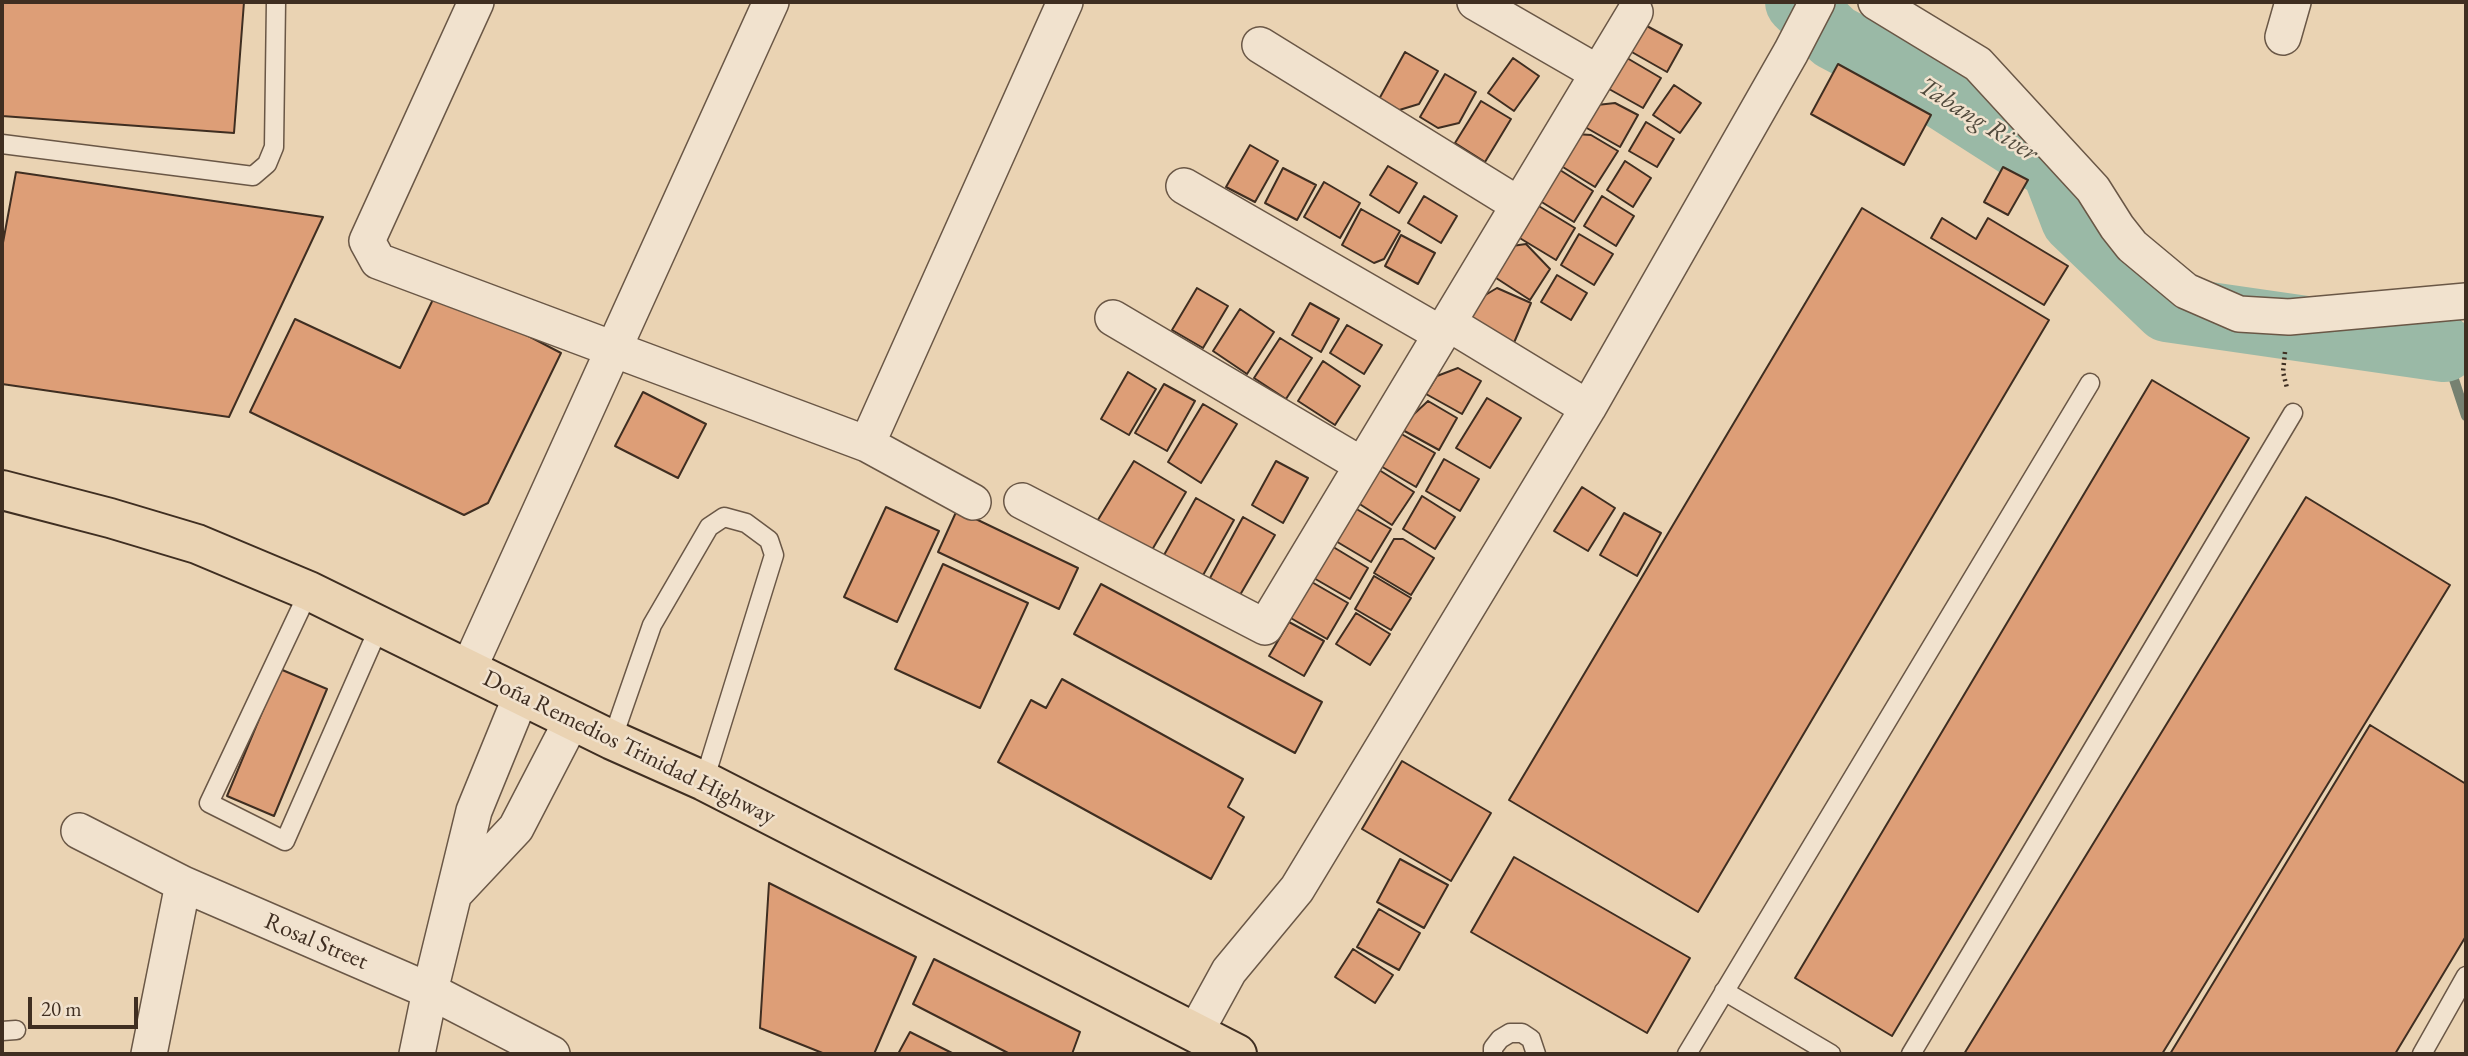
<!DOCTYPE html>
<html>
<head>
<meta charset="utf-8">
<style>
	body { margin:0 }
	#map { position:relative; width:2468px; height:1056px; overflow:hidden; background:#ead3b3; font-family:"EB Garamond",serif }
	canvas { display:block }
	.frame { position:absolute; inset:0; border:4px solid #3f2e21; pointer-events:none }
	.scale { position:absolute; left:28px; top:997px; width:110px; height:32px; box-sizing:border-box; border:4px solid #3f2e21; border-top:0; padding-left:9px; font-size:21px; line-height:24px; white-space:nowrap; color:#3f2e21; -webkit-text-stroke:5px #f1e2ce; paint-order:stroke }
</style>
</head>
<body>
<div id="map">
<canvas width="2468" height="1056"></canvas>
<div class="frame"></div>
<div class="scale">20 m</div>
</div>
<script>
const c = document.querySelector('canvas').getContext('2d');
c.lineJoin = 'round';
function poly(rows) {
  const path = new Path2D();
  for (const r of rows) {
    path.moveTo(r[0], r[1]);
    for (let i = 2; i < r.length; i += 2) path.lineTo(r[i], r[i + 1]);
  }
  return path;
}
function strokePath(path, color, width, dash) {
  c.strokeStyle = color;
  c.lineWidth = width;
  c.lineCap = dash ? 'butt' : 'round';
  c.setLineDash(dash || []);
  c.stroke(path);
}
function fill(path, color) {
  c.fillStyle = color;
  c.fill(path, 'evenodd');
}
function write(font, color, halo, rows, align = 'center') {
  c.font = font + ' "EB Garamond",serif';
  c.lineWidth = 5;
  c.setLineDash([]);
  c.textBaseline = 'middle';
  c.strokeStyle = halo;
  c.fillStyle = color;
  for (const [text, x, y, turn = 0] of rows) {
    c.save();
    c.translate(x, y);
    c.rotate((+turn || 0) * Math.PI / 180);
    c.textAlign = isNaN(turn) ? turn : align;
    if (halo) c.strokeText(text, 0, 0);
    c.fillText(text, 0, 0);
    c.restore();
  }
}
strokePath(poly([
	[2457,323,2444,349,2466,416]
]), '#768171', 10);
strokePath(poly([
	[1798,2,1834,37,1926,86,2054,168,2074,220,2167,309,2444,349]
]), '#9ab9a6', 66);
const building = poly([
	[2,2,244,2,234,133,2,116,2,2],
	[1645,25,1682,45,1667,72,1630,51,1645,25],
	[1405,52,1438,71,1419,104,1396,111,1378,101,1405,52],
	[1513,58,1539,76,1514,111,1488,93,1513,58],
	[1627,58,1661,78,1643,108,1609,89,1627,58],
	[1838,64,1931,115,1904,165,1811,114,1838,64],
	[1445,74,1476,92,1459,123,1438,128,1420,117,1445,74],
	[1674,85,1701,103,1680,133,1653,115,1674,85],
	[1481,101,1511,119,1485,162,1455,143,1481,101],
	[1615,103,1638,115,1620,147,1585,127,1597,105,1615,103],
	[1646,122,1674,139,1657,167,1629,151,1646,122],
	[1576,134,1591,135,1618,151,1595,187,1558,164,1576,134],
	[1250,145,1278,161,1255,202,1226,187,1250,145],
	[1625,161,1651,178,1633,207,1607,190,1625,161],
	[1388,166,1417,183,1399,213,1370,195,1388,166],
	[2003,167,2028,180,2008,215,1984,202,2003,167],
	[1283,168,1316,185,1297,220,1265,203,1283,168],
	[1560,170,1593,191,1574,222,1540,201,1560,170],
	[16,172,323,217,229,417,2,384,2,248,16,172],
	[1324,182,1360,203,1340,238,1304,217,1324,182],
	[1424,196,1457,216,1441,243,1408,223,1424,196],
	[1602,196,1634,216,1616,246,1584,226,1602,196],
	[1537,205,1575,228,1556,260,1518,237,1537,205],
	[1862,208,2049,320,1698,912,1509,800,1862,208],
	[1361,209,1400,231,1384,259,1374,263,1342,245,1361,209],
	[1942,218,1976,239,1988,218,2068,266,2044,305,1931,238,1942,218],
	[1579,234,1613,254,1594,285,1561,265,1579,234],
	[1401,235,1435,253,1418,284,1385,266,1401,235],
	[1526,244,1550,269,1530,300,1493,276,1512,246,1526,244],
	[1557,275,1587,293,1571,320,1541,302,1557,275],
	[1197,288,1228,306,1203,348,1172,330,1197,288],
	[1497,288,1531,303,1513,345,1466,325,1477,300,1497,288],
	[438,289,561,353,488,503,464,515,250,412,295,319,400,368,438,289],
	[1310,303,1339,319,1321,352,1292,335,1310,303],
	[1240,309,1274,332,1247,374,1213,351,1240,309],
	[1347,325,1382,345,1364,374,1330,353,1347,325],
	[1280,338,1312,358,1286,399,1254,378,1280,338],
	[1323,361,1360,386,1335,425,1298,401,1323,361],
	[1458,368,1481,381,1462,414,1426,394,1437,376,1458,368],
	[1128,372,1156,389,1129,435,1101,419,1128,372],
	[2152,380,2249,438,1892,1036,1795,978,2152,380],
	[1164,384,1195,401,1167,451,1135,433,1164,384],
	[643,392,706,424,678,478,615,446,643,392],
	[1487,398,1521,418,1490,468,1456,448,1487,398],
	[1428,401,1457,418,1439,450,1399,428,1428,401],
	[1203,404,1237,424,1201,483,1168,462,1203,404],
	[1398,432,1435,453,1416,487,1379,465,1398,432],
	[1444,459,1479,479,1460,511,1426,491,1444,459],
	[1134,461,1186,492,1149,555,1096,523,1134,461],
	[1276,461,1308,478,1283,523,1252,505,1276,461],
	[1376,468,1414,492,1392,525,1355,501,1376,468],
	[1582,487,1615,508,1588,551,1554,531,1582,487],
	[1422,496,1455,517,1435,549,1403,529,1422,496],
	[2306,497,2450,585,2162,1054,1964,1054,2306,497],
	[1196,498,1234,520,1202,577,1164,555,1196,498],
	[886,507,939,531,897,622,844,597,886,507],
	[1353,507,1391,529,1371,562,1334,540,1353,507],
	[957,510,1078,568,1059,609,938,552,957,510],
	[1624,513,1661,533,1637,576,1600,555,1624,513],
	[1243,517,1275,535,1240,595,1210,578,1243,517],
	[1394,539,1403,539,1434,558,1411,595,1374,573,1394,539],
	[1330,545,1368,568,1350,599,1312,577,1330,545],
	[943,564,1028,603,980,708,895,669,943,564],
	[1374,576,1411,598,1391,630,1355,609,1374,576],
	[1310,581,1348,603,1327,639,1289,617,1310,581],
	[1101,584,1322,702,1295,753,1074,634,1101,584],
	[1356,613,1390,634,1370,665,1336,644,1356,613],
	[1289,622,1324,641,1304,676,1269,656,1289,622],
	[280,669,327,689,274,816,227,796,280,669],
	[1062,679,1243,779,1228,807,1244,817,1211,879,998,762,1031,700,1046,708,1062,679],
	[2370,725,2466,784,2466,936,2395,1054,2170,1054,2370,725],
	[1402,761,1491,813,1451,881,1362,829,1402,761],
	[1514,857,1690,958,1647,1033,1471,932,1514,857],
	[1400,859,1448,885,1424,928,1377,902,1400,859],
	[769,883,916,957,874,1054,825,1054,760,1028,769,883],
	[1379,909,1420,933,1399,970,1357,947,1379,909],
	[1353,949,1393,975,1375,1003,1335,977,1353,949],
	[934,959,1080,1032,1072,1054,1010,1054,913,1004,934,959],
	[910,1032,954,1054,898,1054,910,1032]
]);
fill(building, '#dd9e77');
strokePath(building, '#3f2e21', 2);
const lane = poly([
	[2,144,253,176,267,164,274,147,276,2],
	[309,591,209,803,285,841,380,625],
	[612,740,652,625,709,527,724,517,746,523,769,540,774,555,704,781],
	[1724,991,1831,1054],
	[2,1031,16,1030],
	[1493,1054,1493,1048,1500,1039,1510,1033,1522,1033,1531,1039,1536,1054],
	[1687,1054,2090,383],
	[1911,1054,2293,413],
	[2422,1054,2466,976]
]);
const street = poly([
	[476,2,367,241,378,261,867,444,973,502],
	[1475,2,1598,73],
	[1876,2,1978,64,2093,189,2117,227,2132,246,2186,291,2239,314,2289,317,2466,301],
	[2283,37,2293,2],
	[1260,45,1519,205],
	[1184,186,1441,334],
	[1113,318,1362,465],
	[1448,323,1588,408],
	[867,444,1065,2],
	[1022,501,1265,627,1635,12],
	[468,670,771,2],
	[79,831,183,884,430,991,552,1054],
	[455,893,516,828,572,720],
	[1195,1033,1229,971,1297,889,1588,408,1791,52,1817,2],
	[149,1054,183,884],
	[417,1054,430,991,474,811,521,696]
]);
const highway = poly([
	[2,490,110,518,197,544,309,591,612,740,704,781,1237,1054]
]);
strokePath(lane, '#6a5746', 21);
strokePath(street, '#6a5746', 38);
strokePath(highway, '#3f2e21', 42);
strokePath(poly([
	[2285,352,2283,372,2287,388]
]), '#3f2e21', 4.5, [2, 3.5]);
strokePath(lane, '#f1e2ce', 18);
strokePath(street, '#f1e2ce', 35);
strokePath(highway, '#ead3b3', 38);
write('24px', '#3f2e21', '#f1e2ce', [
	["Doña Remedios Trinidad Highway",629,748,26],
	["Rosal Street",316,942,23]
]);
write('italic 26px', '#514a3c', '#f1e2ce', [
	["Tabang River",1978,120,32]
]);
</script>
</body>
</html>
